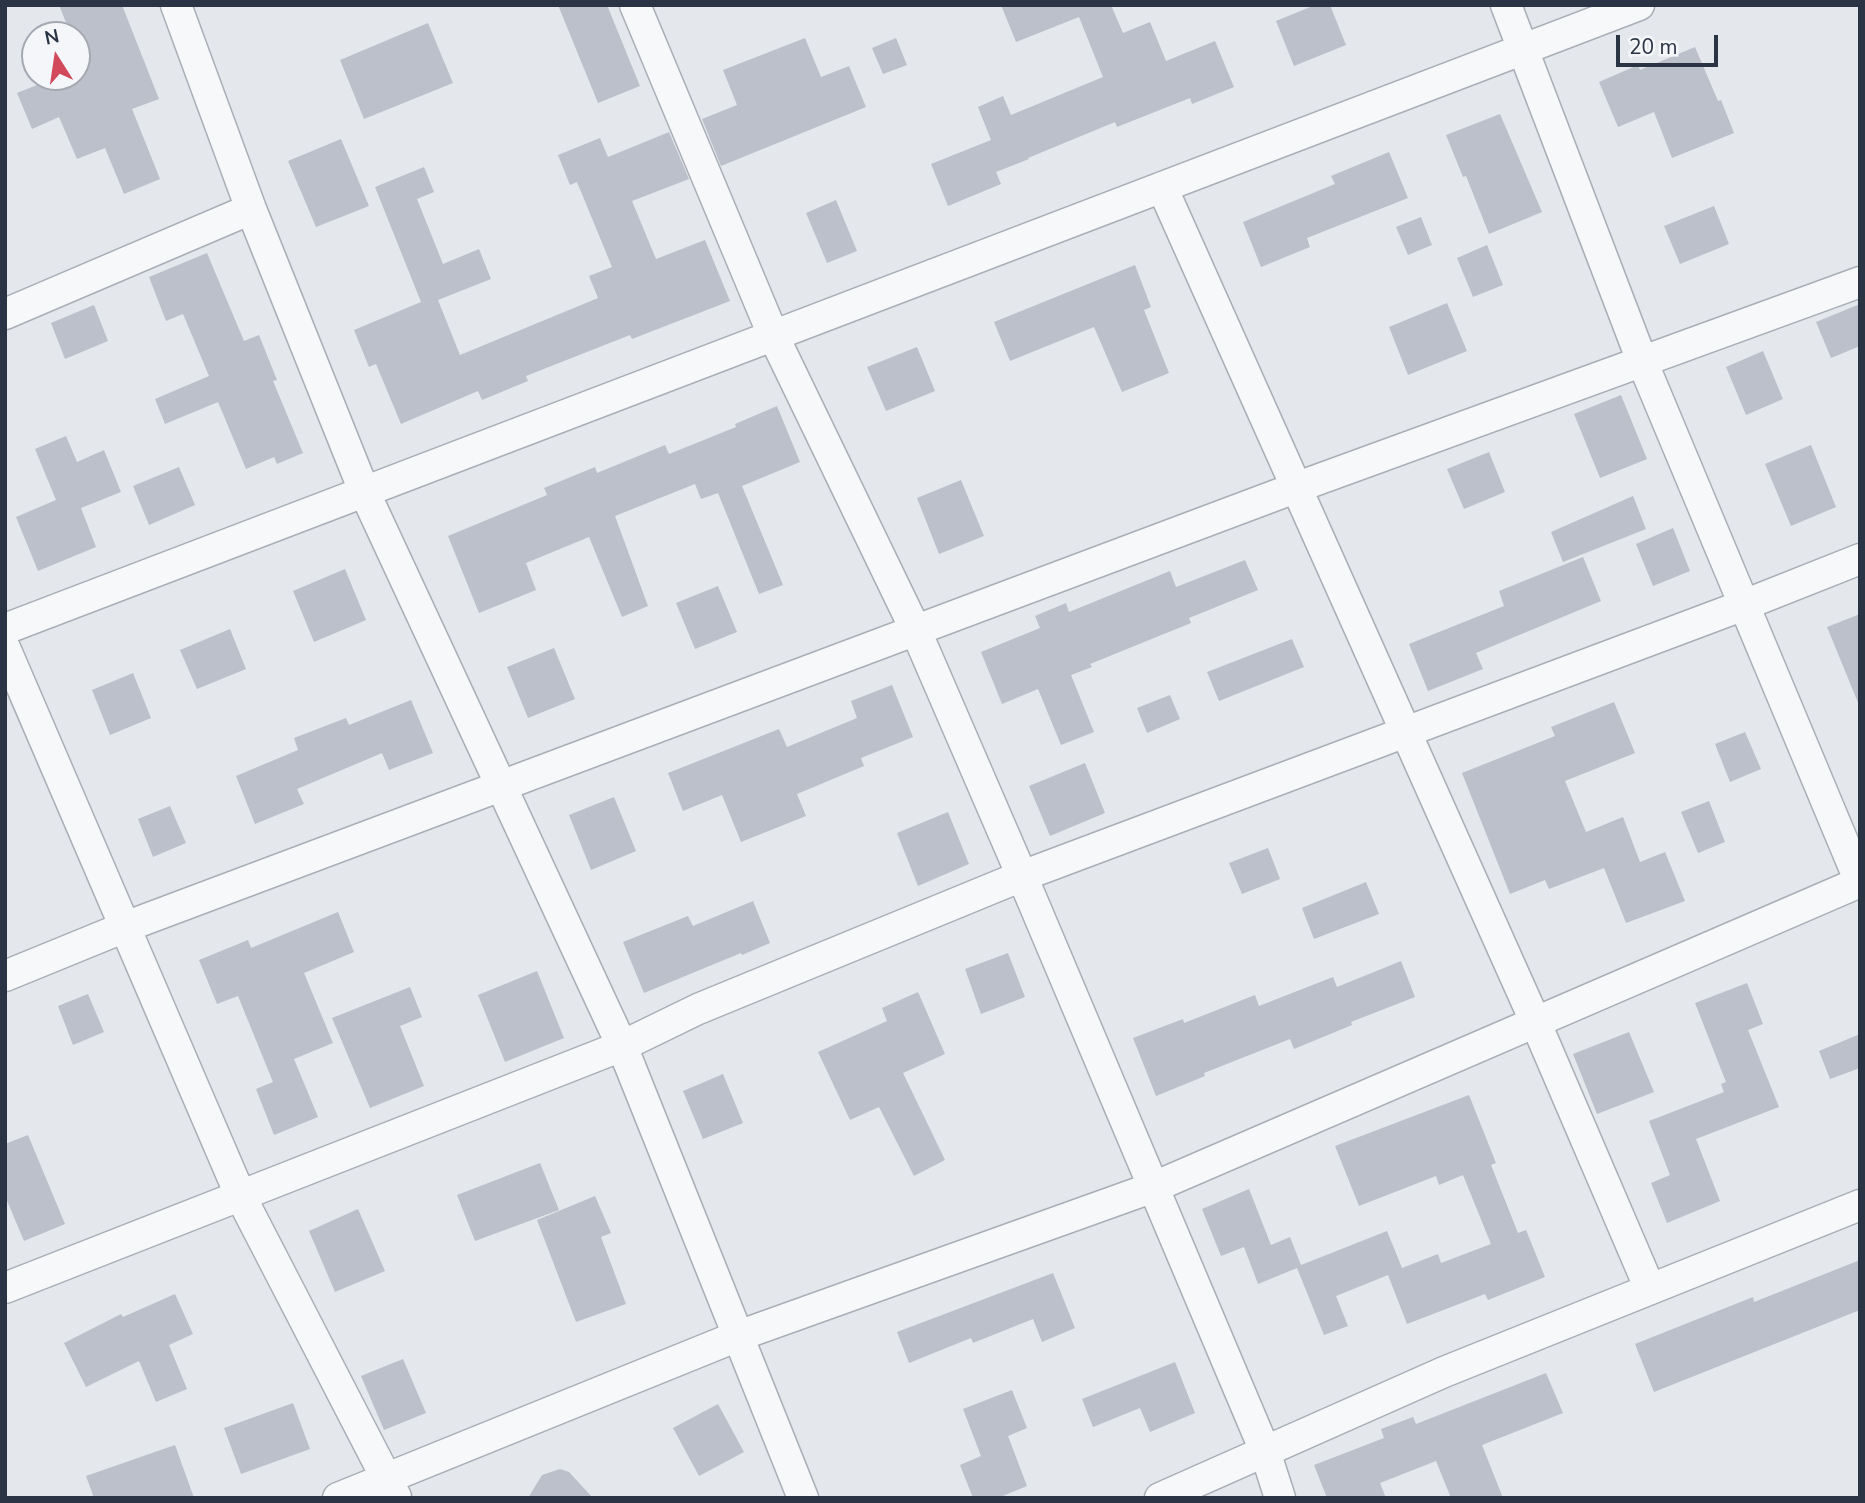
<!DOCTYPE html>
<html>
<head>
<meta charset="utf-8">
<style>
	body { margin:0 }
	#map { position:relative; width:1865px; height:1503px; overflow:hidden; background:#e4e7ec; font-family:"Nunito Sans",sans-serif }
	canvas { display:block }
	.frame { position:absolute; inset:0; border:7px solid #2b3445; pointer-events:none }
	.north { position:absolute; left:21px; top:21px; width:70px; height:70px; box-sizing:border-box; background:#f4f6f9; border:2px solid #a4a8b1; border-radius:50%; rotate:348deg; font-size:19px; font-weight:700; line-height:28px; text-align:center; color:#2b3445 }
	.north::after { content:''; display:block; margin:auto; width:24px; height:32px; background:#d1495b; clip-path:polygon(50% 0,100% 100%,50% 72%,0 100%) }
	.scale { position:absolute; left:1616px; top:35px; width:102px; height:32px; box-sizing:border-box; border:4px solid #2b3445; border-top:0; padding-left:9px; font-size:21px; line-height:24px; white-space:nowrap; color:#2b3445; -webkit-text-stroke:5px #f4f6f9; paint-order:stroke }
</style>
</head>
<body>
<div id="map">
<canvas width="1865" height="1503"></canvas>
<div class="frame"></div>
<div class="north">N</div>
<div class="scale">20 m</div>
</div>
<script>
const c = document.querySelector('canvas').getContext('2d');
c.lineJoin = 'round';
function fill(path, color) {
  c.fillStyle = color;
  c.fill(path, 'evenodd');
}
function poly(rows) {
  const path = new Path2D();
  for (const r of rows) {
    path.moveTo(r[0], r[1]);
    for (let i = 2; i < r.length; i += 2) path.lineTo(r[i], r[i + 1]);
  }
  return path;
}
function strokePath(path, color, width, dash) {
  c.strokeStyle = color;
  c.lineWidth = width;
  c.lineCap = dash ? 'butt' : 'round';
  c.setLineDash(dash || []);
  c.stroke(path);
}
fill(poly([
	[59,5,122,5,159,99,132,109,160,179,124,194,105,148,77,159,59,117,32,129,17,93,57,77,77,77,77,69,84,66,77,50,77,35,71,35],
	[558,5,607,5,640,86,598,103],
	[1001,5,1111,5,1123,33,1150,22,1166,61,1215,41,1234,87,1192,104,1190,98,1117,127,1115,122,1028,158,1029,159,996,172,1001,184,948,206,931,164,991,140,978,107,1003,96,1011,115,1103,77,1079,17,1016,42],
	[1315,5,1330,5,1346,45,1294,66,1276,21],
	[428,23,453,83,364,119,340,60],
	[805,38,821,77,849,66,866,107,721,166,702,119,737,105,723,70],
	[896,38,907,65,883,74,872,48],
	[1695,47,1718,101,1721,100,1734,133,1672,158,1654,112,1618,127,1599,82,1638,65,1640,70],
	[1500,114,1542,212,1489,234,1466,176,1463,177,1446,135],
	[669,132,689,179,632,201,656,259,705,240,730,301,632,339,630,335,526,376,528,381,482,400,478,391,401,424,376,364,369,367,354,330,421,302,375,187,424,167,434,192,417,199,443,264,479,249,491,279,438,300,460,355,598,298,589,276,612,267,577,182,570,185,558,155,600,138,608,157],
	[341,139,369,206,316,227,288,161],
	[1389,152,1408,198,1307,238,1310,247,1261,267,1243,222,1335,184,1331,176],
	[836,200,857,251,827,263,806,213],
	[1714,206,1729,244,1680,264,1664,226],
	[1421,217,1432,245,1408,255,1396,227],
	[1487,245,1503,285,1473,297,1457,258],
	[207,253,244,341,259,335,277,380,273,381,303,453,277,464,274,457,246,469,218,402,165,424,155,399,209,376,183,314,166,321,149,277],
	[1135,265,1151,307,1144,310,1169,373,1122,392,1094,327,1010,361,994,322],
	[1447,303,1467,351,1408,375,1389,327],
	[1860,304,1860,346,1831,358,1816,322],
	[94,305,108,341,65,359,51,323],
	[917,347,935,391,886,411,867,367],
	[1763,351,1783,399,1746,415,1726,367],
	[1621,395,1647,459,1600,478,1574,414],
	[777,406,800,462,742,486,783,585,759,594,718,493,701,499,695,484,615,516,648,606,622,617,589,537,526,563,536,590,479,613,448,536,547,495,544,488,595,467,597,473,665,445,669,454,736,427,735,424],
	[66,436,77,462,104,450,121,492,81,508,96,547,38,571,16,517,56,500,35,449],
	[1811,445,1836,507,1791,526,1765,464],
	[1489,452,1505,492,1464,509,1447,469],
	[179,467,195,505,149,525,133,486],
	[961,480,984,536,939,554,917,498],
	[1633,496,1646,529,1563,562,1551,532],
	[1673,528,1690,571,1653,586,1636,544],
	[1583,557,1601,601,1476,653,1483,669,1428,691,1409,644,1504,606,1499,591],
	[1245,560,1258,590,1189,618,1191,623,1090,664,1092,667,1071,675,1094,732,1061,745,1038,689,1002,704,981,652,1040,628,1035,616,1066,603,1069,612,1170,571,1176,587],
	[345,569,366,620,314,642,293,591],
	[718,586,737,632,695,649,676,603],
	[1860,614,1860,705,1859,705,1827,627],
	[230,629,246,669,197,689,180,650],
	[1292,639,1304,667,1219,701,1207,672],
	[554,648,575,699,528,718,507,667],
	[133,673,151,718,110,735,92,690],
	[892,685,913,737,861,758,864,766,797,794,806,816,741,842,722,795,683,811,668,773,779,729,787,747,857,718,851,701],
	[1170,695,1180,719,1147,733,1137,708],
	[411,700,433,753,389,770,382,753,297,789,304,804,255,824,236,776,298,750,294,738,346,718,349,725],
	[1614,702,1635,753,1565,781,1586,832,1623,817,1640,862,1665,852,1685,901,1626,923,1604,868,1549,889,1545,880,1510,894,1462,773,1555,736,1551,727],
	[1745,732,1761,769,1730,782,1715,744],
	[1085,763,1105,813,1050,836,1029,786],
	[614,797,636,851,591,870,569,815],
	[1709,801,1725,842,1698,853,1681,812],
	[170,806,186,843,153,857,138,819],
	[948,812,969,864,918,886,897,833],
	[1268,848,1280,879,1242,894,1229,863],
	[1366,882,1379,914,1314,939,1302,908],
	[753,901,770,943,742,955,741,953,644,993,623,942,688,916,693,926],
	[338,912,354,952,304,973,333,1043,294,1059,318,1117,274,1135,256,1089,273,1082,238,996,217,1004,199,960,248,940,251,948],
	[1008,953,1025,997,981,1014,965,969],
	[1401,961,1415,997,1351,1022,1352,1025,1294,1049,1290,1039,1204,1073,1205,1076,1156,1096,1133,1038,1183,1019,1184,1023,1255,995,1259,1006,1333,977,1337,987],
	[537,971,564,1038,505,1062,478,995],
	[1747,983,1763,1024,1748,1030,1779,1107,1696,1139,1720,1201,1667,1223,1651,1183,1670,1175,1649,1121,1724,1092,1721,1084,1726,1082,1695,1003],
	[410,987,422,1017,400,1026,424,1086,370,1108,332,1018],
	[918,992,945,1054,903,1073,945,1160,914,1176,879,1107,850,1120,818,1052,887,1021,882,1008],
	[88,994,104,1032,73,1045,58,1006],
	[1629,1032,1654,1092,1597,1114,1573,1054],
	[1860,1034,1860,1068,1830,1079,1819,1051],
	[723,1074,743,1123,703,1139,683,1091],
	[1469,1095,1496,1163,1491,1165,1518,1233,1526,1230,1545,1277,1488,1300,1485,1294,1407,1324,1388,1275,1336,1296,1348,1326,1324,1335,1297,1268,1258,1284,1244,1247,1221,1256,1202,1209,1249,1189,1271,1245,1290,1237,1301,1265,1387,1231,1402,1268,1438,1254,1441,1263,1491,1244,1463,1175,1439,1185,1436,1176,1359,1206,1335,1146],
	[28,1135,65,1224,24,1241,5,1196,5,1144],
	[540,1163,559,1210,475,1241,457,1195],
	[595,1196,611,1233,601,1237,626,1304,576,1322,537,1220],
	[358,1209,385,1271,335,1292,309,1231],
	[1860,1260,1860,1310,1654,1392,1635,1344,1753,1297,1754,1302],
	[1053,1273,1075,1328,1042,1342,1033,1319,973,1343,971,1338,909,1363,897,1332],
	[175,1294,193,1334,169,1345,187,1389,156,1402,139,1361,86,1387,64,1343,121,1314,123,1317],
	[403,1359,426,1413,384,1430,361,1376],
	[1175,1362,1195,1413,1150,1432,1140,1408,1093,1427,1082,1399],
	[1546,1373,1563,1413,1482,1445,1503,1498,1451,1498,1436,1461,1380,1483,1386,1498,1327,1498,1314,1465,1384,1438,1381,1429,1413,1417,1416,1424],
	[1012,1390,1027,1428,1008,1436,1027,1486,998,1498,973,1498,960,1465,981,1456,963,1409],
	[293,1403,310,1449,241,1474,224,1428],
	[718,1404,744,1452,699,1476,673,1428],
	[175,1445,194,1498,94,1498,86,1476],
	[560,1469,569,1472,593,1498,528,1498,542,1475]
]), '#bbc0ca');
const street = poly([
	[176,5,251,209,364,491,622,1046,803,1498],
	[635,5,773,335,916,631,1022,876,1265,1451,1280,1498],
	[1506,5,1642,361,1860,882],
	[1162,187,1535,1021,1650,1289],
	[5,314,251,209],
	[5,629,1639,5],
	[5,648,241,1197,396,1497],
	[5,976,125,927,1295,488,1860,282],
	[5,1288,622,1046,698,1009,1022,876,1744,605,1860,559],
	[338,1498,738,1336,1154,1187,1860,882],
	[1160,1498,1444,1372,1860,1205]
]);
strokePath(street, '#a9aeb7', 33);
strokePath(street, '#f7f8fa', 30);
</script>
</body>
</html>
